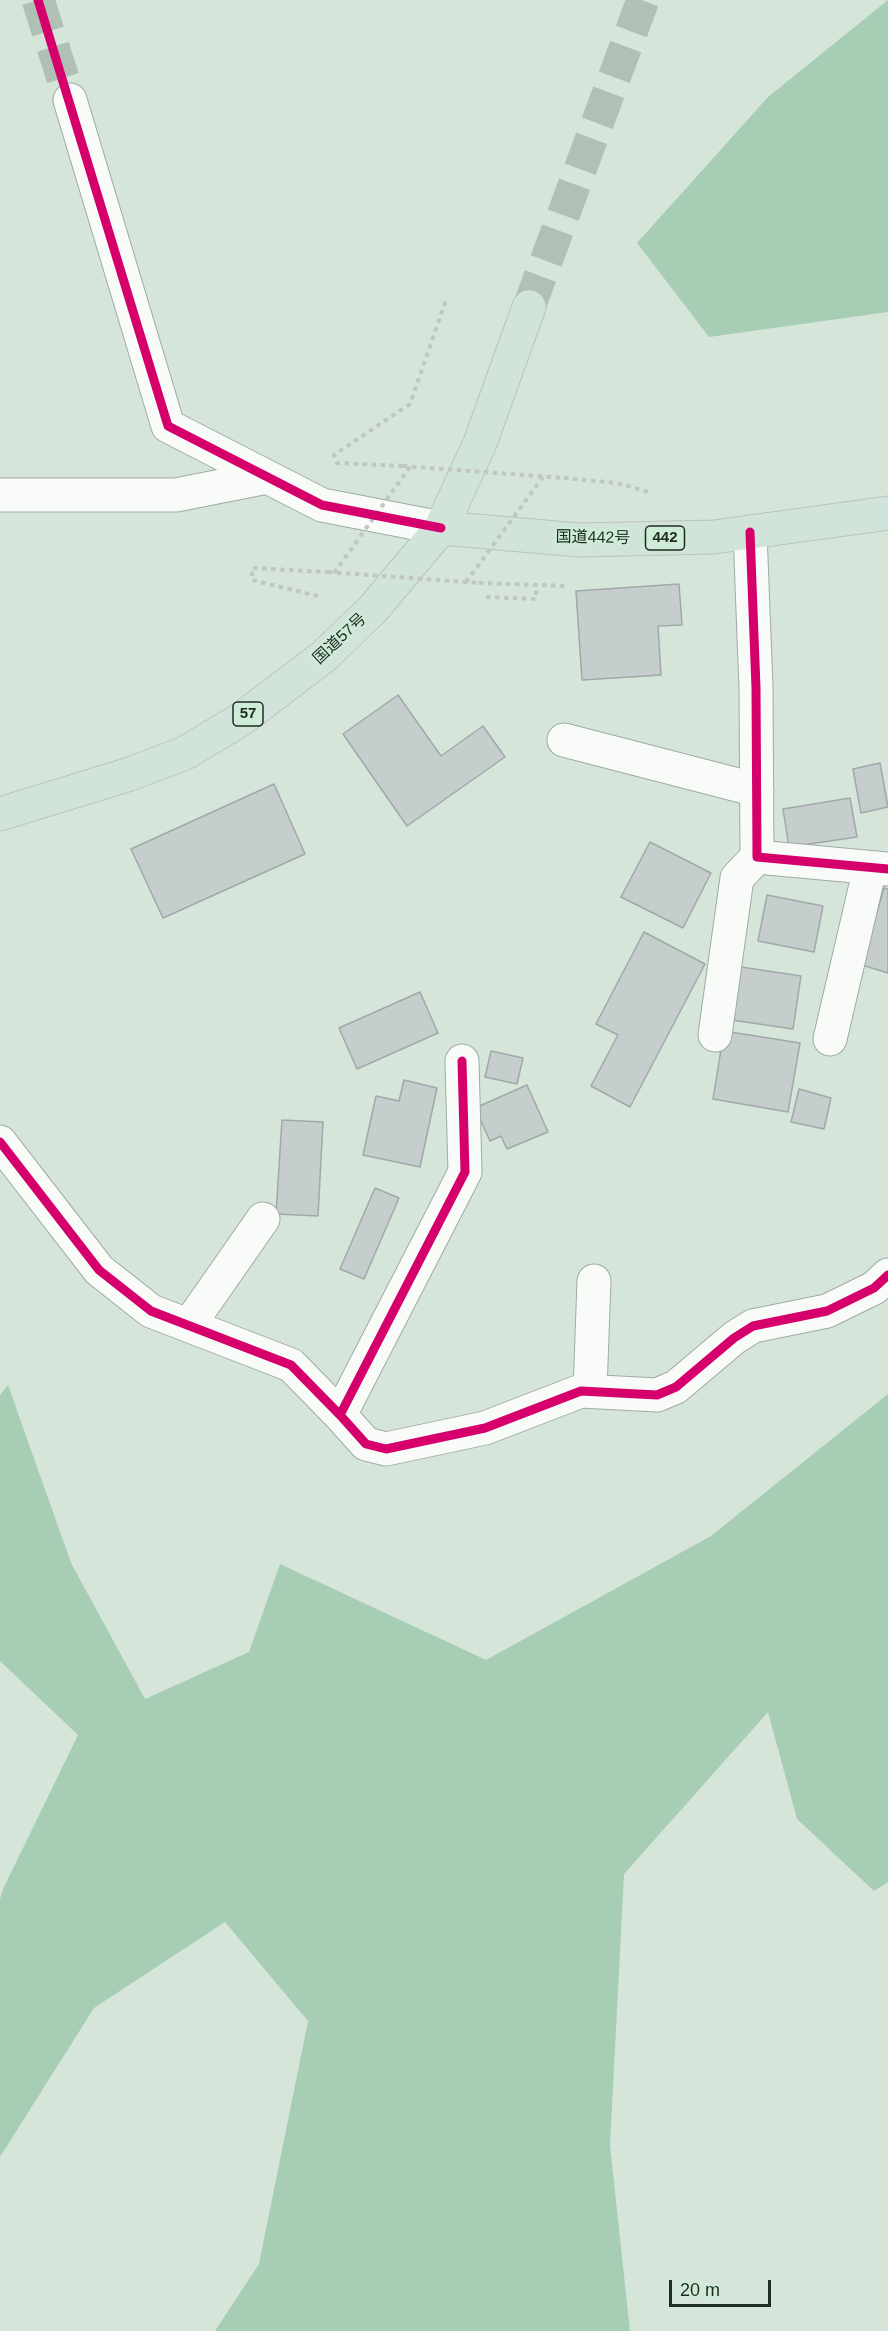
<!DOCTYPE html>
<html>
<head>
<meta charset="utf-8">
<style>
	body { margin:0 }
	#map { position:relative; width:888px; height:2331px; overflow:hidden; background:#d5e5da; font-family:Arial,sans-serif }
	canvas { display:block }
	.scale { position:absolute; left:669px; top:2280px; width:102px; height:27px; box-sizing:border-box; border:3px solid #1f2b23; border-top:0; padding-left:8px; font-size:18px; line-height:21px; white-space:nowrap; color:#1f2b23; -webkit-text-stroke:4px #ceecd8; paint-order:stroke }
</style>
</head>
<body>
<div id="map">
<canvas width="888" height="2331"></canvas>
<div class="scale">20 m</div>
</div>
<script>
const c = document.querySelector('canvas').getContext('2d');
c.lineJoin = 'round';
function fill(path, color) {
  c.fillStyle = color;
  c.fill(path, 'evenodd');
}
function poly(rows) {
  const path = new Path2D();
  for (const r of rows) {
    path.moveTo(r[0], r[1]);
    for (let i = 2; i < r.length; i += 2) path.lineTo(r[i], r[i + 1]);
  }
  return path;
}
function strokePath(path, color, width, dash) {
  c.strokeStyle = color;
  c.lineWidth = width;
  c.lineCap = dash ? 'butt' : 'round';
  c.setLineDash(dash || []);
  c.stroke(path);
}
function write(font, color, halo, rows, align = 'center') {
  c.font = font + ' Arial,"Noto Sans JP",sans-serif';
  c.lineWidth = 5;
  c.setLineDash([]);
  c.textBaseline = 'middle';
  c.strokeStyle = halo;
  c.fillStyle = color;
  for (const [text, x, y, turn = 0] of rows) {
    c.save();
    c.translate(x, y);
    c.rotate((+turn || 0) * Math.PI / 180);
    c.textAlign = isNaN(turn) ? turn : align;
    if (halo) c.strokeText(text, 0, 0);
    c.fillText(text, 0, 0);
    c.restore();
  }
}
fill(poly([
	[888,0,888,312,709,337,637,243,768,97],
	[8,1385,71,1563,145,1699,249,1652,280,1564,486,1660,711,1536,888,1394,888,1882,874,1891,797,1819,768,1712,624,1874,610,2145,630,2331,215,2331,259,2264,308,2021,225,1922,94,2008,0,2157,0,1899,3,1889,78,1735,0,1661,0,1395]
]), '#a7cdb5');
const building = poly([
	[679,584,682,625,658,626,661,675,582,680,576,591,679,584],
	[398,695,441,756,483,726,505,757,407,826,343,734,398,695],
	[880,763,888,807,861,813,853,769,880,763],
	[274,784,305,854,163,918,131,849,274,784],
	[850,798,857,837,789,847,783,809,850,798],
	[650,842,711,873,683,928,621,897,650,842],
	[884,888,888,889,888,973,862,965,884,888],
	[767,895,823,906,814,952,758,941,767,895],
	[644,932,705,964,630,1107,591,1086,618,1035,596,1024,644,932],
	[741,967,801,976,793,1029,732,1020,741,967],
	[420,992,438,1033,357,1069,339,1028,420,992],
	[724,1031,800,1043,788,1112,713,1099,724,1031],
	[491,1051,523,1058,517,1084,485,1077,491,1051],
	[404,1080,437,1088,420,1167,363,1155,376,1096,399,1101,404,1080],
	[527,1085,548,1132,507,1149,501,1136,490,1141,475,1108,527,1085],
	[799,1089,831,1098,824,1129,791,1122,799,1089],
	[282,1120,323,1122,318,1216,276,1214,282,1120],
	[375,1188,399,1198,364,1279,340,1269,375,1188]
]);
fill(building, '#c5cdcd');
strokePath(building, '#a0a8a8', 1.5);
strokePath(poly([
	[38,0,70,100]
]), '#b1c0b5', 33, [33, 16]);
strokePath(poly([
	[529,307,643,0]
]), '#b1c0b5', 33, [33, 16]);
const minor = poly([
	[70,100,168,426,322,505,441,528],
	[0,495,176,495,267,477],
	[750,532,756,688,757,857,888,869],
	[564,740,757,790],
	[715,1035,737,878,757,857],
	[830,1039,870,868],
	[0,1142,99,1270,151,1311,291,1365,340,1415,465,1172,462,1061],
	[189,1325,263,1219],
	[590,1391,594,1281],
	[340,1415,366,1444,386,1449,485,1428,581,1391,657,1395,676,1387,734,1338,753,1326,827,1311,874,1288,888,1275]
]);
const highway = poly([
	[441,528,579,540,714,537,888,513],
	[0,814,130,774,185,753,240,720,323,657,373,609,441,528,480,443,529,307]
]);
strokePath(minor, '#9faba2', 35);
strokePath(highway, '#bbc3bd', 35);
strokePath(poly([
	[403,466,337,463,334,455,410,404,446,300],
	[564,478,617,483,652,493],
	[479,583,568,586],
	[318,596,252,580,252,568,328,572],
	[486,597,536,599,536,585]
]), '#c1c6c2', 4, [4.5, 4.5]);
strokePath(minor, '#f9fbf9', 33);
strokePath(highway, '#d1e4d9', 33);
strokePath(poly([
	[403,466,564,478],
	[328,572,479,583],
	[334,573,410,467],
	[466,582,543,477]
]), '#c1c6c2', 4, [4.5, 4.5]);
strokePath(poly([
	[38,0,168,426,322,505,441,528],
	[750,532,756,688,757,857,888,869],
	[0,1142,99,1270,151,1311,291,1365,340,1415,465,1172,462,1061],
	[340,1415,366,1444,386,1449,485,1428,581,1391,657,1395,676,1387,734,1338,753,1326,827,1311,874,1288,888,1275]
]), '#d6006c', 9);
for (const [x, y, w] of [
	[665,538,39],
	[248,714,30]
]) {
  const box = new Path2D();
  box.roundRect(x - w / 2, y - 12, w, 24, 4.5);
  c.fillStyle = '#ceecd8';
  c.fill(box);
  strokePath(box, '#1f2b23', 1.5);
}
write('bold 15px', '#1f2b23', null, [
	["442",665,538],
	["57",248,714]
]);
write('16px', '#1f2b23', '#ceecd8', [
	["国道442号",593,538,1],
	["国道57号",340,639,-43]
]);
</script>
</body>
</html>
